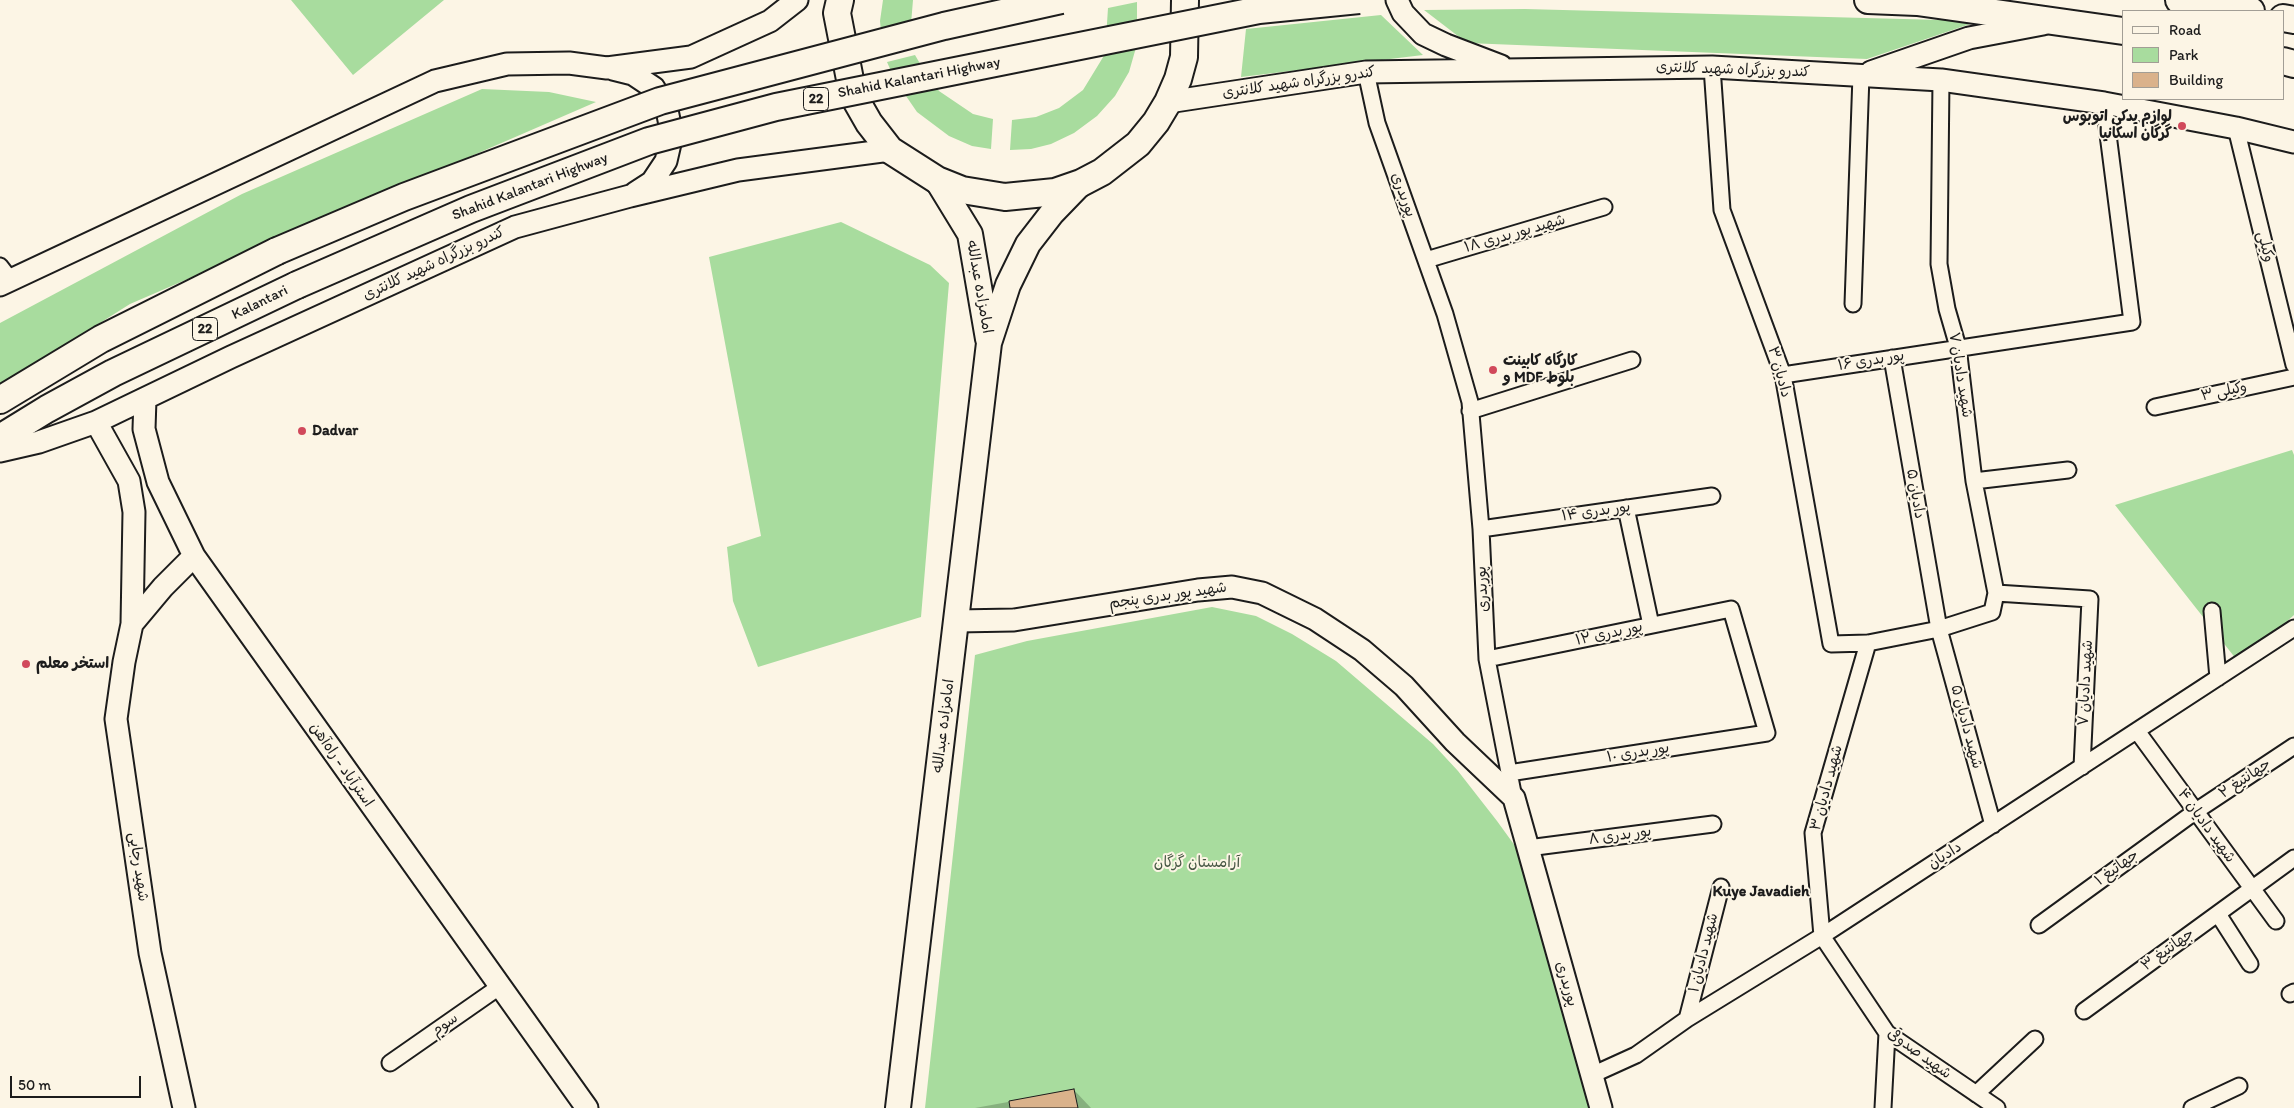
<!DOCTYPE html>
<html>
<head>
<meta charset="utf-8">
<style>
	body { margin:0 }
	#map { position:relative; width:2294px; height:1108px; overflow:hidden; background:#fcf5e5; font-family:Itim,sans-serif }
	canvas { display:block }
	.legend { position:absolute; left:2122px; top:10px; width:162px; height:90px; box-sizing:border-box; background:#fcf5e5; border:1px solid #a29e95; margin:0; padding:6px 9px; list-style:none; font-size:15px; color:#1c1c1c }
	.legend li { display:flex; align-items:center; gap:10px; height:25px }
	.legend b { width:25px; border:1px solid #a29e95 }
	.scale { position:absolute; left:10px; top:1076px; width:131px; height:22px; box-sizing:border-box; border:2px solid #1c1c1c; border-top:0; padding-left:6px; font-size:15px; line-height:18px; white-space:nowrap; color:#1c1c1c; -webkit-text-stroke:4px #fcf5e5; paint-order:stroke }
</style>
</head>
<body>
<div id="map">
<canvas width="2294" height="1108"></canvas>
<ul class="legend">
<li><b style="height:6px;background:#fcf5e5"></b>Road</li>
<li><b style="height:14px;background:#a8dc9e"></b>Park</li>
<li><b style="height:14px;background:#dab28b"></b>Building</li>
</ul>
<div class="scale">50 m</div>
</div>
<script>
const c = document.querySelector('canvas').getContext('2d');
c.lineJoin = 'round';
function fill(path, color) {
  c.fillStyle = color;
  c.fill(path, 'evenodd');
}
function poly(rows) {
  const path = new Path2D();
  for (const r of rows) {
    path.moveTo(r[0], r[1]);
    for (let i = 2; i < r.length; i += 2) path.lineTo(r[i], r[i + 1]);
  }
  return path;
}
function strokePath(path, color, width, dash) {
  c.strokeStyle = color;
  c.lineWidth = width;
  c.lineCap = dash ? 'butt' : 'round';
  c.setLineDash(dash || []);
  c.stroke(path);
}
function write(font, color, halo, rows, align = 'center') {
  c.font = font + ' Itim,"Playpen Sans Arabic",sans-serif';
  c.lineWidth = 4;
  c.setLineDash([]);
  c.textBaseline = 'middle';
  c.strokeStyle = halo;
  c.fillStyle = color;
  for (const [text, x, y, turn = 0] of rows) {
    c.save();
    c.translate(x, y);
    c.rotate((+turn || 0) * Math.PI / 180);
    c.textAlign = isNaN(turn) ? turn : align;
    if (halo) c.strokeText(text, 0, 0);
    c.fillText(text, 0, 0);
    c.restore();
  }
}
fill(poly([
	[291,0,444,0,353,75],
	[883,0,913,0,910,36,882,42,880,21],
	[1137,2,1137,44,1129,72,1115,96,1097,116,1074,133,1051,144,1031,149,1010,150,1012,120,1036,117,1059,108,1083,90,1105,54,1108,8],
	[1525,9,1979,21,1867,59,1467,43,1424,10],
	[1381,15,1423,55,1241,77,1246,29],
	[915,55,926,74,939,91,973,114,993,119,991,149,972,146,949,136,917,112,895,80,887,62],
	[482,89,549,92,596,102,130,304,0,386,0,323,242,194],
	[841,222,930,265,949,283,921,617,758,667,733,601,727,547,761,536,709,257],
	[2292,450,2294,455,2294,615,2240,664,2115,505],
	[1212,607,1256,616,1292,634,1336,661,1433,744,1458,771,1497,821,1518,850,1590,1108,925,1108,975,655,1027,641]
]), '#a8dc9e');
fill(poly([
	[1074,1090,1091,1108,975,1108]
]), '#0003');
const building = poly([
	[1074,1089,1078,1108,1010,1108,1009,1101,1074,1089]
]);
fill(building, '#dab28b');
strokePath(building, '#1c1c1c', 1);
const minor = poly([
	[1712,67,1722,210,1783,375,1831,644,1868,643,1939,629,1992,612,1996,593,1974,481,1958,347,1947,309,1939,264,1941,80],
	[1366,72,1377,123,1445,314,1470,402,1481,529,1487,659,1514,798],
	[2236,128,2294,365],
	[1426,260,1604,207],
	[0,266,10,279],
	[1853,304,1861,75],
	[1892,358,1939,629,1993,825],
	[1783,375,2132,322,2104,103],
	[2155,407,2294,377],
	[1470,411,1632,360],
	[1974,481,2068,470],
	[1626,508,1651,625],
	[1481,529,1712,496],
	[1996,593,2090,599,2082,767],
	[2212,611,2218,678],
	[1868,643,1813,833,1822,936,1887,1033,1997,1108],
	[1487,659,1731,609,1767,733,1509,773],
	[2137,731,2276,921],
	[1528,848,1713,824],
	[2218,914,2250,964],
	[2039,925,2196,811,2294,746],
	[2290,994,2294,992],
	[2084,1011,2294,858],
	[1687,1019,1721,887],
	[390,1063,499,987],
	[1592,1075,1636,1055,1687,1019,1822,936,2294,628],
	[1976,1094,2035,1039],
	[1883,1108,1887,1033],
	[2192,1108,2239,1086]
]);
const secondary = poly([
	[1397,0,1403,13,1423,34,1446,45,1501,66],
	[613,69,633,74,654,88,667,110,672,135,666,161,652,182,635,193],
	[1871,72,1969,38,2043,24],
	[1168,102,1366,72,1712,67,1941,80,2104,103,2236,128,2294,142],
	[0,285,435,81,507,64,569,63,607,68,691,57,770,21,797,0],
	[145,399,144,429,158,482,194,556,587,1108],
	[96,422,129,481,134,512,132,624,124,662,116,719,150,953,184,1108],
	[0,451,39,442,96,422,231,357,515,227,630,196,738,170,890,150],
	[957,621,1014,620,1198,590,1232,587,1262,593,1315,619,1362,650,1404,686,1455,742,1514,798,1601,1108],
	[132,624,163,587,194,556]
]);
const primary = poly([
	[937,180,970,234,988,339],
	[898,1108,989,343,1008,285,1028,244,1052,213,1081,183]
]);
const trunk = poly([
	[840,0,837,13,853,95,869,123,890,150,937,180,962,190,1005,197,1055,192,1081,183,1102,172,1138,144,1156,122,1168,102,1178,79,1184,57,1185,0],
	[1868,0,1917,2,2123,31],
	[2179,0,2251,11],
	[2283,18,2294,20],
	[2283,61,2294,64],
	[0,400,101,339,277,251],
	[0,438,47,409,113,373,297,285]
]);
strokePath(minor, '#1c1c1c', 19);
strokePath(secondary, '#1c1c1c', 25);
strokePath(primary, '#1c1c1c', 28);
strokePath(trunk, '#1c1c1c', 30);
strokePath(minor, '#fcf5e5', 15);
strokePath(secondary, '#fcf5e5', 21);
strokePath(primary, '#fcf5e5', 24);
strokePath(trunk, '#fcf5e5', 26);
const trunkBridge = poly([
	[277,251,404,197,660,101,944,26,1061,0],
	[297,285,471,209,649,141,776,107,1259,10,1359,0]
]);
strokePath(trunkBridge, '#1c1c1c', 30, []);
strokePath(trunkBridge, '#fcf5e5', 26);
for (const [x, y, r, color] of [
	[2182,126,5,"#d1495b"],
	[1493,370,5,"#d1495b"],
	[302,431,5,"#d1495b"],
	[26,664,5,"#d1495b"]
]) {
  const dot = new Path2D();
  dot.arc(x, y, r, 0, 2 * Math.PI);
  c.fillStyle = color;
  c.fill(dot);
  strokePath(dot, '#fcf5e5', 2);
}
for (const [x, y, w] of [
	[816,99,25],
	[205,329,25]
]) {
  const box = new Path2D();
  box.roundRect(x - w / 2, y - 11.5, w, 23, 4);
  c.fillStyle = '#fcf5e5';
  c.fill(box);
  strokePath(box, '#1c1c1c', 1);
}
write('bold 14px', '#1c1c1c', null, [
	["22",816,99],
	["22",205,329]
]);
write('15px', '#1c1c1c', '#fcf5e5', [
	["کندرو بزرگراه شهید کلانتری",1733,70,2],
	["Shahid Kalantari Highway",919,78,-11],
	["کندرو بزرگراه شهید کلانتری",1299,83,-8],
	["Shahid Kalantari Highway",530,187,-21],
	["پوربدری",1403,195,70],
	["شهید پور بدری ۱۸",1515,234,-16],
	["وکیلی",2265,247,76],
	["کندرو بزرگراه شهید کلانتری",434,264,-25],
	["امامزاده عبدالله",979,287,80],
	["Kalantari",260,303,-26],
	["پور بدری ۱۶",1871,361,-9],
	["دادیان ۳",1779,372,74],
	["شهید دادیان ۷",1960,375,81],
	["وکیلی ۳",2224,392,-12],
	["دادیان ۵",1915,494,80],
	["پور بدری ۱۴",1596,512,-8],
	["پوربدری",1483,589,-93],
	["شهید پور بدری پنجم",1168,596,-8],
	["پور بدری ۱۲",1609,634,-12],
	["۷ شهید دادیان",2086,683,-87],
	["امامزاده عبدالله",944,726,-83],
	["۵ شهید دادیان",1966,727,75],
	["پور بدری ۱۰",1638,753,-9],
	["استرآباد - راه‌آهن",341,765,55],
	["جهانتیغ ۲",2245,779,-34],
	["۳ شهید دادیان",1827,788,-75],
	["۴ شهید دادیان",2206,826,54],
	["پور بدری ۸",1620,836,-8],
	["دادیان",1945,856,-33],
	["شهید رجایی",138,867,82],
	["جهاتیغ ۱",2117,868,-36],
	["جهانتیغ ۳",2168,950,-36],
	["۱ شهید دادیان",1704,953,-76],
	["پوربدری",1566,984,74],
	["سوم",445,1025,-35],
	["شهید صدوقی",1919,1054,36]
]);
write('bold 15px', '#1c1c1c', '#fcf5e5', [
	["لوازم یدکی اتوبوس",2172,117,"right"],
	["گرگان اسکانيا",2172,134,"right"],
	["کارگاه کابینت",1503,361],
	["و MDF بلوط",1503,378],
	["Dadvar",312,431],
	["استخر معلم",36,664]
], 'left');
write('15px', '#465643', '#fcf5e5', [
	["آرامستان گرگان",1197,863]
]);
write('bold 16px', '#1c1c1c', '#fcf5e5', [
	["Kuye Javadieh",1761,892]
]);
</script>
</body>
</html>
